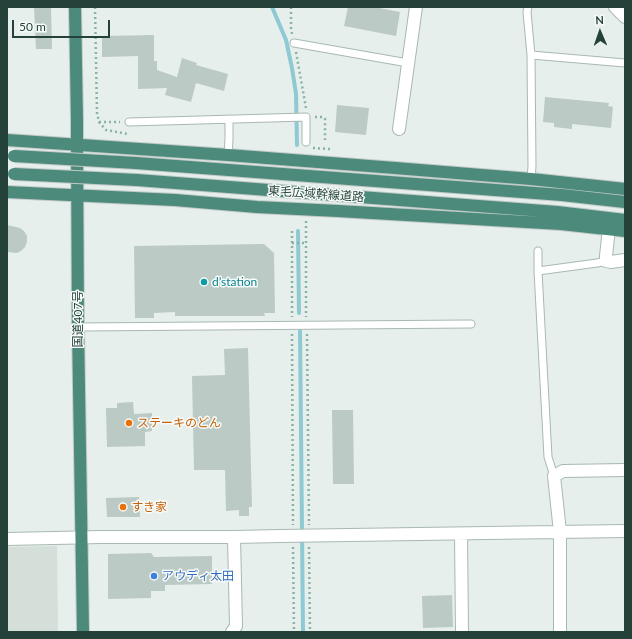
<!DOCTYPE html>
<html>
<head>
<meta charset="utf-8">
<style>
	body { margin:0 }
	#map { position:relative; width:632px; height:639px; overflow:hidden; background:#e6efeb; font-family:Lato,sans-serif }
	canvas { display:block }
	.frame { position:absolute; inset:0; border:8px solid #24423a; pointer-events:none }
	.north { position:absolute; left:580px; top:12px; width:40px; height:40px; -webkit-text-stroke:3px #f7fbf9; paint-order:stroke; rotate:358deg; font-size:11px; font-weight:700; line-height:16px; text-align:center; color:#24423a }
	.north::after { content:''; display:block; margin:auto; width:14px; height:18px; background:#24423a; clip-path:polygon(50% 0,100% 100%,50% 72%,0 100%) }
	.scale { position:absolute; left:12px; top:20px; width:98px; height:18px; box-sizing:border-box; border:2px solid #24423a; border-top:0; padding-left:5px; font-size:12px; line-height:14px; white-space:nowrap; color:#24423a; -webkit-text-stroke:3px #f7fbf9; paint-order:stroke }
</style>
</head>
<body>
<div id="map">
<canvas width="632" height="639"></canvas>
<div class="frame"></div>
<div class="north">N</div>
<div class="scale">50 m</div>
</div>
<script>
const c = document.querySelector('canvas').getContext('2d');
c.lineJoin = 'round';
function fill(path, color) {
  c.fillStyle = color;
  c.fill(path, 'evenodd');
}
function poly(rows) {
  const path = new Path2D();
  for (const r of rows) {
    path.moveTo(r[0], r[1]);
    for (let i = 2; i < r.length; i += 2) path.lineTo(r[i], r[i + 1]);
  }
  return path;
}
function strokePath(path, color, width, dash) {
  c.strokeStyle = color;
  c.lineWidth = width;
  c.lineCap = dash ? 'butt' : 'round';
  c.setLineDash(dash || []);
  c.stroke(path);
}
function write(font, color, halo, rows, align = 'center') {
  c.font = font + ' Lato,"Noto Sans JP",sans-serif';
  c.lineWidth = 3;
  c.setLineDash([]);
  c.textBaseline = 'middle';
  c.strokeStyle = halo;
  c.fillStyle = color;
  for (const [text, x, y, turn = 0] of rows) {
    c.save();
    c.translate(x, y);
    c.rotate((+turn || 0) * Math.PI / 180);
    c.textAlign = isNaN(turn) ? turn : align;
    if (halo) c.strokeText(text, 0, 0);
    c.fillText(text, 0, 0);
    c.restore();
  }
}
fill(poly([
	[57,546,58,632,7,632,7,547]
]), '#d4dfda');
strokePath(poly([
	[272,7,286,40,292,68,296,94,297,145],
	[298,231,299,313],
	[300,331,303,632]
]), '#8ec9d4', 4);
fill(poly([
	[34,7,51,7,52,49,36,49],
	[348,7,374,7,400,12,396,36,344,26],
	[154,35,154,61,157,61,157,70,177,77,182,58,197,63,196,65,228,74,224,91,196,83,191,102,165,95,167,88,138,89,138,56,102,57,102,36],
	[545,97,609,103,608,106,613,107,611,128,572,124,572,129,554,127,554,123,543,122],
	[337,105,369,108,366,135,335,132],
	[7,225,20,228,24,231,27,236,27,242,25,247,21,251,17,253,7,252],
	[264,244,274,253,275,313,264,313,265,316,175,316,175,312,154,313,154,318,135,318,134,246],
	[248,348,252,507,249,507,249,516,239,516,239,510,226,511,225,470,194,470,192,376,225,375,224,349],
	[133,402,134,414,152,413,152,431,145,432,145,446,107,447,106,408,117,408,117,403],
	[332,410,353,410,354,484,333,484],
	[139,497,140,517,107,517,106,498],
	[151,553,154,557,212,556,212,584,165,585,165,591,151,591,151,598,108,599,108,554],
	[452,595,453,627,423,628,422,596]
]), '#bbcac4');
const service = poly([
	[528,7,527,12,531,55,532,166,531,179],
	[294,43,408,63],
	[531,55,625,63],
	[129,122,306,117,306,142],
	[228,155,229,139,229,119],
	[538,251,538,271,548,457,554,476],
	[538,271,597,263,606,261],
	[78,327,471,324]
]);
const minor = poly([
	[615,7,625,17],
	[399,129,416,7],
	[610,219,606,256,606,261,611,262,625,260],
	[461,534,462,632],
	[280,536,625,531],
	[232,632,236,626,234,537],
	[560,632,560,532,554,476,563,471,625,470]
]);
const tertiary = poly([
	[7,539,101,537,234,537,280,536]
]);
const trunk = poly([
	[75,7,77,121,77,144,78,327,83,632],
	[7,140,228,155,395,168,531,179,625,189],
	[136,163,562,195,625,202],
	[137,180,557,212,625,220],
	[7,192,175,200,257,207,338,211,561,224,625,231]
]);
strokePath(service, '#a8b8b2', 9);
strokePath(minor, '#a8b8b2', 14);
strokePath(tertiary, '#a8b8b2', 14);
strokePath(trunk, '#c2cac8', 14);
strokePath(poly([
	[95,7,97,113,99,122,106,130,128,134],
	[291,7,291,28,292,34],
	[296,52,306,108],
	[315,117,323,117,325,119,325,140],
	[99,122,120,122],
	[313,148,330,149],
	[306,221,306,317],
	[292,231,292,317],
	[292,243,306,243],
	[292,334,293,525],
	[307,334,309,525],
	[293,547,294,632],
	[309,547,310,632]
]), '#86b3a5', 2.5, [2, 3]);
strokePath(service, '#fff', 7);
strokePath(minor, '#fff', 12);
strokePath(tertiary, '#fff', 12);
strokePath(trunk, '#4c8a7c', 12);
const trunkBridge = poly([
	[14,156,136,163],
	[14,174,137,180]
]);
strokePath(trunkBridge, '#c2cac8', 14, []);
strokePath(trunkBridge, '#4c8a7c', 12);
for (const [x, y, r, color] of [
	[204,282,4,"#0f9aa8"],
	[129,423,4,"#e8710a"],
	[123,507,4,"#e8710a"],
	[154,576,4,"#3f7fe0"]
]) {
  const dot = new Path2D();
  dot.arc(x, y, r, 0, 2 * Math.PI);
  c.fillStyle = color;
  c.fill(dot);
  strokePath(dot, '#f7fbf9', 1.5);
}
write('12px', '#24423a', '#f7fbf9', [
	["東毛広域幹線道路",316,194,4],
	["国道407号",78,319,-90]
]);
write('12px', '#0d838f', '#f7fbf9', [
	["d’station",212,282]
], 'left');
write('12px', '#c56008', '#f7fbf9', [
	["ステーキのどん",137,423],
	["すき家",131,507]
], 'left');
write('12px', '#366cbe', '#f7fbf9', [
	["アウディ太田",162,576]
], 'left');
</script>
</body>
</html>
